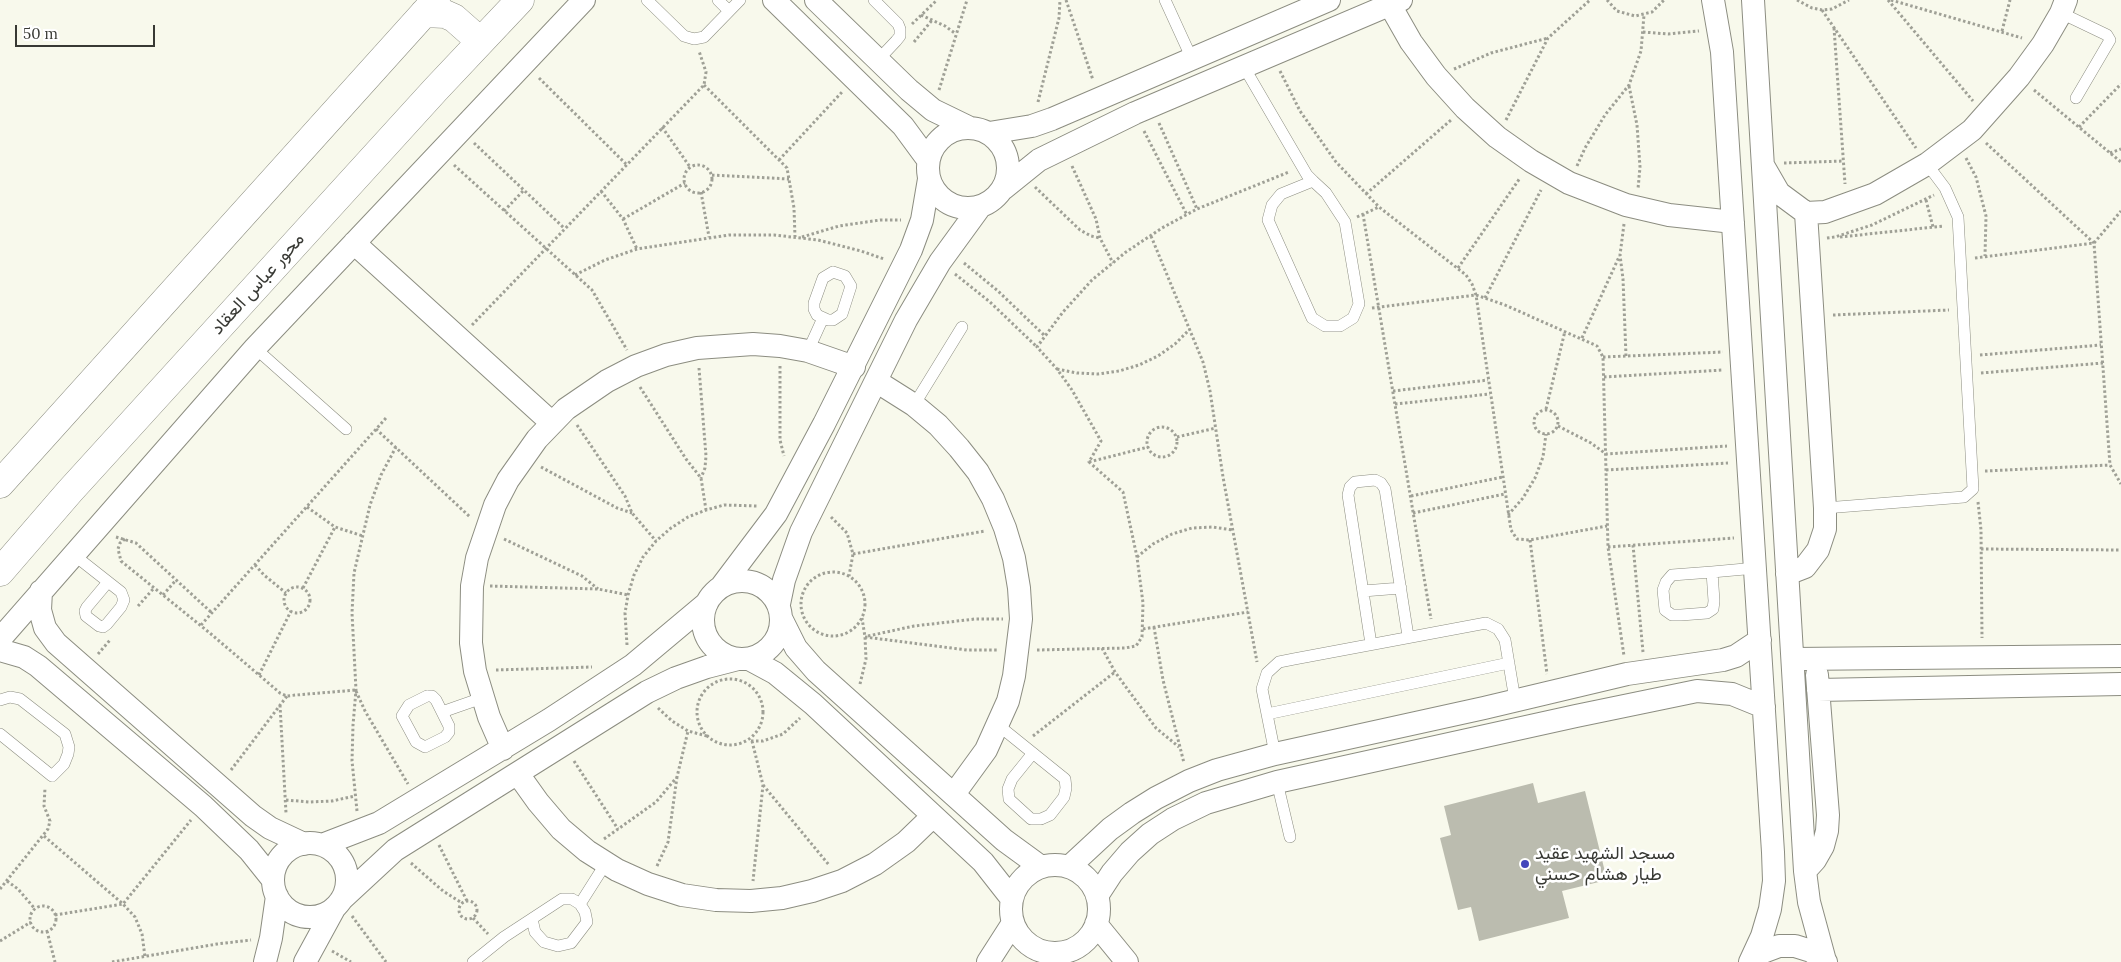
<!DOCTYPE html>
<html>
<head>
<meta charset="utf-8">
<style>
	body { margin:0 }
	#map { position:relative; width:2121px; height:962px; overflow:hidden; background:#f8f9ec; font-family:Lora,serif }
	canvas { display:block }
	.scale { position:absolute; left:15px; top:25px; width:140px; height:22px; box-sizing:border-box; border:2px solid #383934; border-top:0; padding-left:6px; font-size:15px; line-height:18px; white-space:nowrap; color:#383934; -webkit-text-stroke:4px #fff; paint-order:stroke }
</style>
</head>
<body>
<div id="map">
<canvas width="2121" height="962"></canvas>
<div class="scale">50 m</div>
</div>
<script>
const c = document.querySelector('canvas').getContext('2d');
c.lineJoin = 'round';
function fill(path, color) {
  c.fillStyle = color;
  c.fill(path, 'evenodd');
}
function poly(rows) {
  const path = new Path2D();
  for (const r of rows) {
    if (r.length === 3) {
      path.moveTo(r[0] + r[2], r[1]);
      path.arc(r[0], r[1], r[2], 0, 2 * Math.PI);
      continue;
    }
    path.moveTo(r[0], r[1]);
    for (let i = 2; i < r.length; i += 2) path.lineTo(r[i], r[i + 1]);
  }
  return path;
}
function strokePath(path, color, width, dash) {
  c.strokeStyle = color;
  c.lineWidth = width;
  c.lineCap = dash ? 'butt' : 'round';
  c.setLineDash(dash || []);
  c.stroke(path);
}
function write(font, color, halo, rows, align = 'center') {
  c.font = font + ' Lora,Vazirmatn,serif';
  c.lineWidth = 5;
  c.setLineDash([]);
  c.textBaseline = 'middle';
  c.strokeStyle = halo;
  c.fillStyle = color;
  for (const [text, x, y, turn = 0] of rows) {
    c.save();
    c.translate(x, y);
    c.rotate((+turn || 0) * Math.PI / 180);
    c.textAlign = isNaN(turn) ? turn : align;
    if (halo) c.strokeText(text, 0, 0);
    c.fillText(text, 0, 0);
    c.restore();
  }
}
fill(poly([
	[1533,783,1538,803,1585,791,1607,880,1562,891,1569,918,1479,941,1471,907,1458,910,1440,838,1451,835,1444,806]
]), '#bbbcaf');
const lane = poly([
	[647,0,684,36,694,39,704,37,740,0],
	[718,0,729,11],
	[874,0,898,24,900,29,900,36,896,41,878,60],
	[1165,0,1192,59],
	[2061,13,2107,35,2110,40,2076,98],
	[1244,67,1307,175,1313,181],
	[1313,181,1326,193,1345,222,1359,304,1353,318,1340,326,1325,326,1312,318,1268,220,1272,205,1281,194,1313,181],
	[833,272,845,276,851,286,842,314,833,320,828,320,817,315,814,309,814,303,823,278,833,272],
	[255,348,346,429],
	[808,351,823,318],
	[914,405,962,327],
	[1825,508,1964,497,1973,489,1958,217,1945,188,1927,164],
	[74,555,121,592,124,600,121,607,107,624,103,627,99,626,86,616,85,611,87,607,108,582],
	[1712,572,1714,601,1713,609,1707,613,1681,615,1672,615,1665,610,1663,590,1666,582,1672,575,1712,572,1756,568],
	[1363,591,1401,588],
	[1371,644,1348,495,1350,487,1355,482,1375,480,1381,483,1385,489,1408,636],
	[427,696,432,696,436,700,449,726,449,732,445,737,425,747,416,742,402,716,409,705,427,696],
	[0,700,10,697,20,699,65,734,69,747,68,754,64,764,52,776,0,734],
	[442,712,482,698],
	[1267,714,1509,663],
	[998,725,1065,779,1066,788,1064,797,1050,815,1041,819,1031,819,1009,799,1008,789,1012,779,1033,753],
	[1275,754,1262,689,1267,673,1279,662,1294,659,1486,623,1498,629,1505,640,1515,700],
	[1277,782,1290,837],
	[580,904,606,863],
	[473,962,504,937,562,899,572,899,580,904,585,912,587,922,571,943,558,946,544,942,535,932,532,919]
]);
const street = poly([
	[774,0,903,126,928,160],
	[816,0,909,90,933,110,968,127],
	[1713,0,1722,52,1773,852,1774,881,1770,909,1762,936,1750,962],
	[1753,0,1805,871,1809,902,1825,961],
	[1390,5,1411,42,1436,76,1465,108,1497,137,1531,161,1569,183,1626,205,1669,215,1733,222],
	[968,168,40],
	[989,133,1032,126,1052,119,1329,0],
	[1764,167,1779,193,1806,213,1825,212,1875,194,1927,164,1972,130,2019,77,2043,44,2061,13,2066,0],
	[1003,189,1039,160,1135,113,1401,0],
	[354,243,552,423],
	[876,381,914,405,938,425,959,448,978,472,993,499,1005,528,1014,558,1019,588,1021,619,1014,676,1008,701,986,750,954,794],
	[1787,574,1805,567,1818,550,1825,529,1825,508,1806,213],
	[742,620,39],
	[721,587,776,514,824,424,911,250,922,220,929,179],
	[41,591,40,610,45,628,56,643,253,816,270,828,304,844],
	[779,604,784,580,801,532,906,320,940,262,980,207],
	[782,620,796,648,816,671,1004,840,1041,867],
	[0,639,255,348,584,0],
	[0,650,24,657,38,666,203,806,249,850,273,880],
	[749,659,775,673,813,704,983,862,1012,899],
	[1793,659,2121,656],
	[1818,690,2121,684],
	[503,749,489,717,475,671,471,643,472,586,477,558,495,505,508,480,537,439,566,409,607,381,636,366,666,355,697,348,753,344,780,346,808,351,854,367],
	[518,774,538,802,561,829,587,851,617,870,648,884,682,895,716,900,751,901,782,898,812,891,842,881,875,864,906,842,933,816],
	[310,880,37],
	[322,845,379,823,549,720,633,665,707,603],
	[1055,909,44],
	[1069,867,1110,829,1132,813,1156,798,1189,781,1217,770,1275,754,1484,708,1627,674,1723,660,1736,656,1760,640],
	[1805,871,1815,860,1823,846,1827,831,1828,815,1817,675],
	[1097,896,1112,873,1130,852,1150,834,1173,819,1206,803,1277,782,1576,716,1697,691,1732,694,1764,707],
	[341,900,395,850,647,692,676,678,707,667,738,659],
	[1096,924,1127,962],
	[265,962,271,938,277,896],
	[305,962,335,907],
	[988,962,1013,923],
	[1750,962,1763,952,1779,946,1795,946,1811,951,1826,962]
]);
const primary = poly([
	[424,13,445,14,454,18,471,33,478,44],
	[0,484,436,0],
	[0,572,70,491,436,89,520,0]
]);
strokePath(lane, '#8c8d81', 12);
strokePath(street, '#8c8d81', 24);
strokePath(primary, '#8c8d81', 29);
strokePath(poly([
	[1066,0,1093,80],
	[1607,0,1617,11,1635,16,1652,12,1664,0],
	[1797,0,1812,8,1822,10,1832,9,1849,0],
	[1888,0,1973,101],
	[1891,0,2022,38],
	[1822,10,1916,148],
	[921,15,945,26,956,34],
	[912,24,937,0],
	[1834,28,1845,184],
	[2002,31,2010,0],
	[1643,32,1668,34,1699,31],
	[914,42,933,19],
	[1454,69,1491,53,1548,38],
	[1280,71,1300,111,1336,162,1379,207,1466,275,1472,284,1476,295,1511,530,1517,539,1530,540,1607,526],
	[539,78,626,164],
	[704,85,787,168,794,208,795,237],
	[1629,86,1637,125,1640,167,1638,189],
	[939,90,967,0],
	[2034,90,2121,162],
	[1038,102,1059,18,1060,0],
	[1506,120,1548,38,1590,0],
	[1159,123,1197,209],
	[662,127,690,167],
	[2079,127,2121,84],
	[1144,131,1187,215],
	[474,143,564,228],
	[1986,143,2094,243,2110,465,2121,484],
	[2110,153,2121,149],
	[1966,158,1976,177,1986,216,1985,256],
	[779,160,842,92],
	[1784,163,1843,161],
	[454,165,592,290,627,350],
	[698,179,14],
	[1072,166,1096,219,1100,238,1113,263],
	[1577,166,1585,148,1605,115,1629,85,1641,51,1644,15],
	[712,175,789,179],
	[1035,187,1080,230,1091,236,1100,238],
	[601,191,623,219,637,249],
	[701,192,709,237],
	[1366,194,1451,120],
	[1926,200,1933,227],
	[504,211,524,190],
	[1363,214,1431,619],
	[1357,217,1379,207],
	[623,219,685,183],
	[1624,224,1620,255,1623,279,1626,356],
	[1151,236,1203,362,1210,391,1223,477,1257,662],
	[802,237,839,226,880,220,901,220],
	[1840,237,1944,226],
	[1827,238,1835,237,1872,225,1934,195],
	[1975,258,2094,243,2121,211],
	[964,263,998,291,1045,336],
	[1458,268,1520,178],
	[955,274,990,302,1037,347],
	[575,275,605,260,637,249,729,235,774,235,818,240,861,251,884,259],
	[1485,298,1541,190],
	[1372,308,1476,295,1505,305,1597,346,1603,357,1608,547,1624,656],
	[1833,315,1949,310],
	[472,325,704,85,706,72,699,51],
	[1582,338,1619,257],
	[1980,355,2101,345],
	[1603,357,1723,352],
	[780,366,780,440,784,456],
	[699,368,706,456,705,468,701,478],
	[1057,369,1077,373,1098,374,1119,371,1139,365,1158,356,1175,344,1190,329],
	[1981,373,2103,363],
	[1604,377,1723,370],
	[640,387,686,459,701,478,706,510],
	[1393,391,1488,380],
	[1395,404,1490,394],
	[1546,409,1565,331],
	[1546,422,12],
	[577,425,625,496,632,513,656,541],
	[1558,426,1591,443,1606,454,1727,446],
	[1162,442,15],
	[376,429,470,517],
	[1177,437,1216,428],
	[1089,462,1148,447],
	[541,467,617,508,632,513],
	[1606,470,1728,463],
	[1985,471,2110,465],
	[1411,496,1503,477],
	[1978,502,1981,530,1982,638],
	[307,507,335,527,363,536],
	[1413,513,1505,494],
	[1508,515,1523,498,1535,478,1543,457,1546,434],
	[831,517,847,533,853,554,849,576],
	[116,537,136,543,212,613],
	[125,539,120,543,118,549,121,561,211,634,280,693,287,696,296,695,356,690],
	[504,539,582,576,598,589],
	[1530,540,1547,674],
	[1633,545,1643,652],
	[1608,547,1734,538],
	[1981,549,2121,550],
	[853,554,985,531],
	[1137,557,1153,544,1172,534,1192,528,1212,527,1233,530],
	[255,565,264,575,286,593],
	[833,604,32],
	[490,586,598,589,628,595],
	[297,600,13],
	[303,588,335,527],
	[163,595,176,580],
	[138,606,154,588],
	[201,625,386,418],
	[1154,627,1163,680,1184,763],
	[1143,629,1248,612],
	[868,636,914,626,975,619,1003,619],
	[865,637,967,650,999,650],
	[627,645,625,613,628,595,634,575,643,557,656,541,671,528,688,517,706,510,724,505,758,506],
	[1102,648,1115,672,1156,728,1179,747],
	[1037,650,1125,648,1136,646,1142,637,1143,603,1137,557,1123,492,1089,462,1101,441,1072,390,1057,369,1037,347,1063,312,1092,280,1126,252,1162,228,1197,209,1289,172],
	[98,654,110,640],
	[496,670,592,667],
	[259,675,291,611],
	[730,712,33],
	[860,684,866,659,865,637,862,618],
	[356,691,365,711,408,784],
	[280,705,286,813],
	[658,708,672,721,688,731,707,736],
	[1033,736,1115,672],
	[751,741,763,741,783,734,800,718],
	[752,741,763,785,753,881],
	[574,761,618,829],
	[231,770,287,696],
	[763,785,829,865],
	[286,800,309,802,332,801,355,796],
	[357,811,352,761,353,725,356,690,352,613,354,573,370,505,381,475,396,447],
	[44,836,123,904,135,917,142,934,145,957],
	[604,839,656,802,677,777,688,731],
	[439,845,467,901],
	[411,863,443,891,462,903],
	[657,866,668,842,677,777],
	[7,881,18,889,35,909],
	[0,889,48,829,50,821,44,806,45,788],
	[468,910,9],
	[43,919,13],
	[55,915,123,904,191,820],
	[352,916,386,962],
	[473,918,488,934],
	[47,931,55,962],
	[0,941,31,922],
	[332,951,351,962],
	[112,962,217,944,251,940]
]), '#9fa096', 3, [2.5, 2.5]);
strokePath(lane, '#fff', 11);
strokePath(street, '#fff', 22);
strokePath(primary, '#fff', 28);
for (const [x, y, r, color] of [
	[1525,864,5,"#4245bb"]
]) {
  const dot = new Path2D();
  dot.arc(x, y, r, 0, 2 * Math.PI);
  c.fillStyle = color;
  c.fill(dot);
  strokePath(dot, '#fff', 2);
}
write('18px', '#383934', '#fff', [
	["محور عباس العقاد",258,284,-48]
]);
write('18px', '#383934', '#fff', [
	["مسجد الشهيد عقيد",1535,854],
	["طيار هشام حسني",1535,875]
], 'left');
</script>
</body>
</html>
